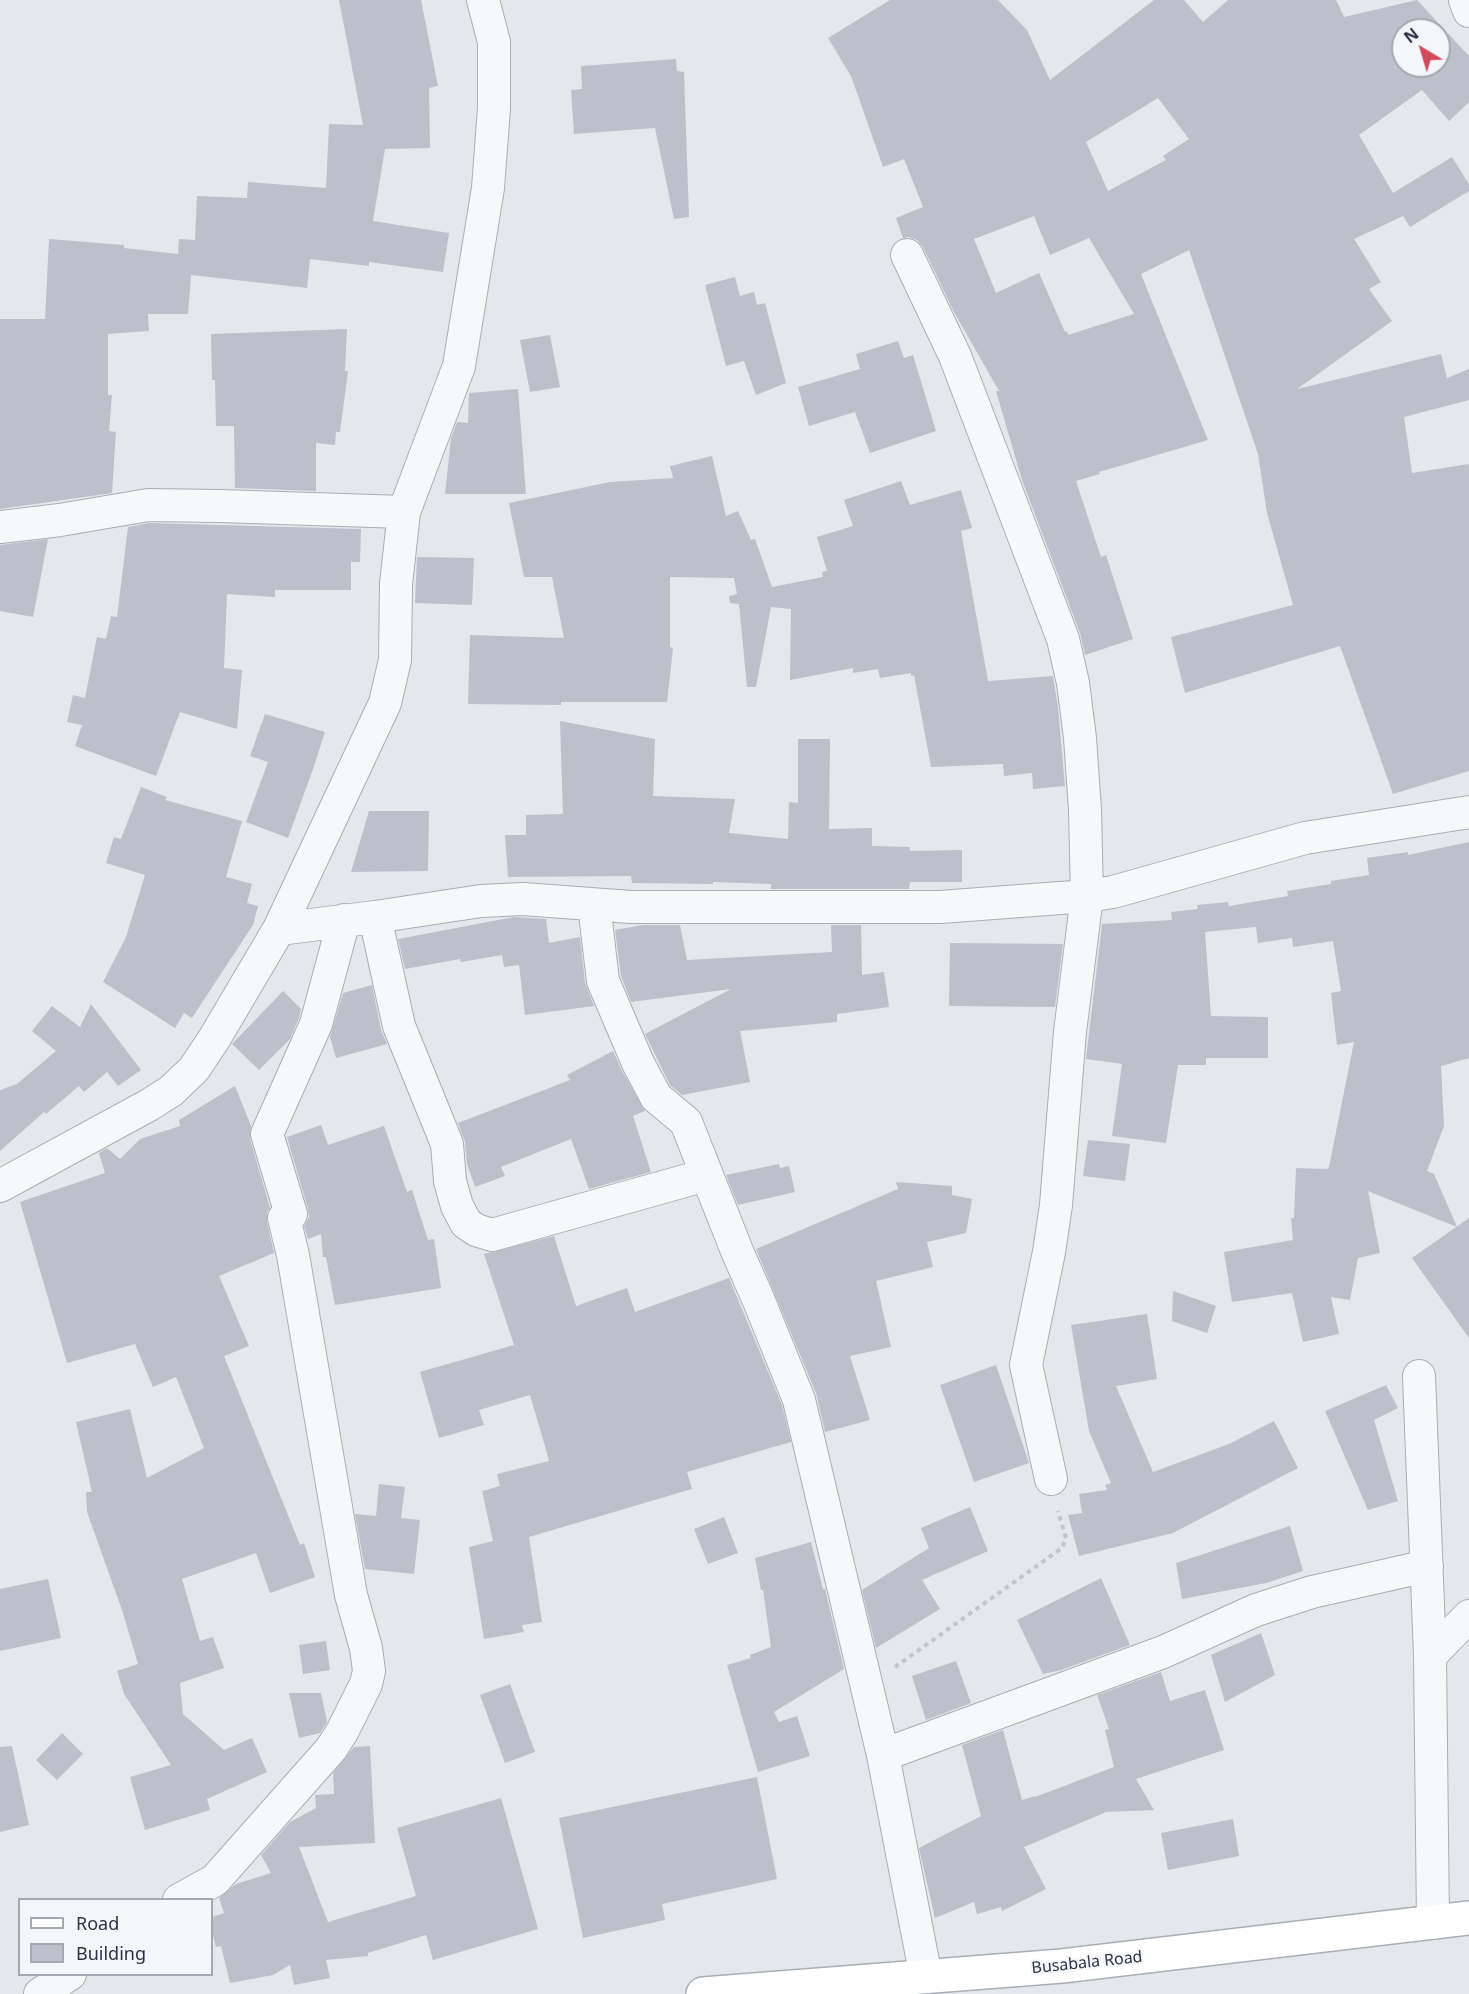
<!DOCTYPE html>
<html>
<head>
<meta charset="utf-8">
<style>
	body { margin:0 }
	#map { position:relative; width:1469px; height:1994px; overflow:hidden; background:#e4e7ec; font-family:"Noto Sans",sans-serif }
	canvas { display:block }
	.legend { position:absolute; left:18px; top:1898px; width:195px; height:78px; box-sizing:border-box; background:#f4f6f9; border:2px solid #a4a8b1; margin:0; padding:8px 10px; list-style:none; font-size:18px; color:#2b3445 }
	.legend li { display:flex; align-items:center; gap:12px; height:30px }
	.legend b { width:30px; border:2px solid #a4a8b1 }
	.north { position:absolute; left:1391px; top:18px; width:60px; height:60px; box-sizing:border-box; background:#f4f6f9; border:2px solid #a4a8b1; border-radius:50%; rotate:322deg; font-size:16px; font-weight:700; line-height:24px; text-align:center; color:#2b3445 }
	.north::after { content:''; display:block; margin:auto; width:21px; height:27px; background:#d1495b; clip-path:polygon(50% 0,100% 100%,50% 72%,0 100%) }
</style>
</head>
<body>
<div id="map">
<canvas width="1469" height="1994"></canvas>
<ul class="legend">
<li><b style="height:8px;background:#fff"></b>Road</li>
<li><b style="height:16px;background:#bbc0ca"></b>Building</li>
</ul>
<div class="north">N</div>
</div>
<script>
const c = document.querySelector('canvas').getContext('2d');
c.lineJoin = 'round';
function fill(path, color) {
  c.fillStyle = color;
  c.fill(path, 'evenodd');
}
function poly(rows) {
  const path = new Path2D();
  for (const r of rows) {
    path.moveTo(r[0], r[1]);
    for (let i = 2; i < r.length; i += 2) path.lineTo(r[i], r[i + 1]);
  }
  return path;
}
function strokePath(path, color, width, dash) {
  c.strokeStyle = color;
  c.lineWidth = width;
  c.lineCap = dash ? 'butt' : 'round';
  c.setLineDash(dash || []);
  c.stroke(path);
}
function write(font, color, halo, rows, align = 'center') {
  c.font = font + ' "Noto Sans",sans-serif';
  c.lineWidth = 4.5;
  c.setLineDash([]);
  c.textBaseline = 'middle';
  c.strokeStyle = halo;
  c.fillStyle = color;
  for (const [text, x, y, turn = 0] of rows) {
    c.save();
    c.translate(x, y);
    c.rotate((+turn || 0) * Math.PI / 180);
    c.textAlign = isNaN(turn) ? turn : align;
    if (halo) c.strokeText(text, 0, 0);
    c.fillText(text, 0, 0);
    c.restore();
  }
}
fill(poly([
	[339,0,421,0,438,86,429,88,430,148,385,149,373,221,449,233,443,272,369,262,369,266,310,259,307,288,191,275,188,314,148,314,149,331,108,334,108,395,112,395,109,431,116,432,112,493,0,509,0,319,45,319,49,239,124,245,124,248,178,254,179,239,195,240,197,196,247,198,248,182,326,188,329,124,363,125],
	[890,0,998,0,1027,30,1050,80,1154,0,1184,0,1203,22,1228,0,1336,0,1344,17,1417,0,1469,56,1469,102,1449,121,1422,90,1359,135,1393,193,1452,157,1469,184,1469,191,1410,227,1403,216,1354,239,1381,282,1369,289,1392,321,1297,389,1441,354,1447,378,1469,369,1469,400,1404,417,1412,473,1469,464,1469,771,1393,794,1340,646,1185,693,1171,637,1293,605,1267,513,1258,454,1189,250,1141,274,1208,440,1099,472,1100,474,1076,481,1101,557,1106,555,1133,639,1085,655,1080,633,1022,480,996,391,999,391,954,312,923,247,917,240,909,237,903,238,896,218,923,207,904,159,883,167,851,76,828,38],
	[1403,30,1439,30,1439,66,1403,66],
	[1158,98,1189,139,1163,156,1166,160,1108,191,1086,142],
	[1034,216,1050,255,1089,238,1134,314,1068,335,1067,331,1065,332,1039,273,996,293,974,239],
	[676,59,677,71,684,72,689,217,674,219,655,128,574,134,571,90,582,89,581,66],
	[735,277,740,296,754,292,757,305,765,303,786,383,756,395,744,361,726,366,705,285],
	[347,329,345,371,348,371,340,432,336,432,335,445,316,443,316,491,235,488,234,426,216,426,215,380,212,380,211,334],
	[550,335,560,387,530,392,520,340],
	[898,341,904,358,913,355,936,431,870,453,855,412,809,426,798,387,860,369,856,354],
	[518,389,526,494,445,494,451,438,457,422,468,423,469,393],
	[712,456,726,516,738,511,751,540,755,539,772,587,823,577,822,572,827,571,817,537,853,526,844,500,901,481,910,505,961,490,972,528,961,531,988,681,1053,676,1058,708,1065,786,1033,789,1032,773,1004,776,1003,764,931,767,914,675,911,676,911,673,880,678,878,669,853,673,853,668,790,680,791,609,771,607,756,687,747,687,739,604,730,603,729,596,737,594,734,578,670,577,670,647,673,648,667,702,561,702,561,705,468,704,470,635,564,638,552,577,524,577,509,503,610,482,673,478,670,466],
	[149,523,361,529,360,562,351,562,351,590,275,590,275,597,227,594,224,668,242,670,237,729,180,712,156,776,75,746,82,725,67,722,73,695,85,698,97,637,106,639,111,616,117,617,128,527],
	[48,539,33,617,0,611,0,545],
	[417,557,474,558,472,605,415,603],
	[265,714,325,732,313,769,288,838,246,822,268,762,250,756],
	[560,721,655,739,653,796,735,799,729,833,788,839,789,802,798,803,798,739,830,739,829,829,872,828,872,846,910,847,910,851,962,850,962,882,910,882,909,889,771,889,771,884,713,882,713,884,632,883,631,876,508,877,505,835,526,835,526,815,563,814],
	[141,787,167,797,165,800,242,821,226,877,252,884,247,903,258,906,253,925,192,1018,184,1013,175,1028,103,982,126,937,145,875,106,863,114,837,121,839],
	[369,811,429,811,428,871,351,872],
	[1469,842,1469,1058,1441,1066,1444,1126,1427,1171,1434,1174,1457,1227,1368,1191,1380,1253,1358,1258,1350,1300,1331,1297,1339,1334,1303,1342,1292,1293,1232,1302,1224,1252,1293,1240,1291,1218,1294,1218,1296,1168,1327,1169,1329,1167,1354,1042,1337,1045,1331,993,1341,991,1333,941,1293,947,1292,938,1258,943,1256,927,1205,932,1211,1016,1268,1017,1268,1058,1206,1058,1206,1065,1178,1065,1166,1143,1112,1136,1122,1064,1086,1059,1102,924,1172,920,1171,912,1198,909,1197,905,1228,902,1229,906,1288,896,1287,891,1331,884,1331,881,1369,875,1367,858,1408,852,1408,855],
	[514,917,546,919,549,943,580,937,585,983,594,1006,525,1015,519,965,504,967,502,955,461,962,460,959,405,969,398,939],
	[643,925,680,925,687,960,832,952,831,925,861,925,862,975,884,972,889,1007,837,1014,837,1022,740,1031,750,1082,682,1095,670,1085,645,1034,731,989,631,1002,621,976,615,930],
	[950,943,1063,944,1055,1007,949,1006],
	[372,985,381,1030,387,1044,336,1058,330,1037,343,993],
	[283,991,301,1009,299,1018,290,1039,259,1070,232,1044],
	[91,1004,141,1070,118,1086,107,1072,84,1092,79,1086,46,1114,44,1112,0,1151,0,1090,17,1084,56,1051,32,1031,52,1006,80,1027],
	[613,1051,622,1071,645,1111,633,1116,651,1172,589,1189,571,1139,501,1167,505,1176,475,1187,467,1164,465,1142,458,1123,570,1080,567,1075],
	[235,1086,251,1126,250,1139,270,1208,267,1212,267,1222,274,1253,219,1276,249,1346,224,1356,300,1545,304,1543,315,1577,270,1593,256,1553,182,1579,200,1641,213,1637,224,1668,180,1683,183,1714,224,1750,252,1738,267,1772,207,1799,210,1810,145,1830,130,1777,171,1765,124,1694,117,1671,138,1664,123,1613,87,1512,86,1492,92,1492,76,1422,130,1409,147,1478,204,1448,176,1377,153,1387,135,1344,67,1363,20,1202,105,1173,99,1153,107,1148,120,1159,140,1139,180,1126,179,1120],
	[321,1125,328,1145,384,1126,407,1192,412,1190,428,1240,434,1239,441,1288,335,1305,326,1257,323,1257,321,1234,308,1239,304,1226,309,1217,308,1209,287,1137],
	[1088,1140,1130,1144,1125,1181,1083,1176],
	[779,1164,780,1168,789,1166,795,1192,738,1205,726,1175],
	[896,1182,952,1186,952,1195,972,1199,966,1233,927,1242,933,1267,876,1281,891,1347,850,1356,870,1420,825,1432,816,1393,756,1249,898,1189],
	[1469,1218,1469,1338,1412,1258],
	[554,1236,576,1306,627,1288,635,1312,729,1278,782,1405,791,1442,687,1472,692,1489,529,1537,542,1622,522,1625,524,1632,484,1639,469,1547,493,1541,482,1491,500,1486,497,1474,549,1461,547,1453,530,1395,479,1410,484,1425,439,1438,420,1372,514,1345,484,1254],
	[1173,1291,1216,1306,1207,1333,1172,1321],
	[1147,1314,1157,1379,1116,1386,1153,1472,1229,1444,1274,1421,1298,1468,1173,1533,1079,1556,1068,1515,1082,1513,1079,1494,1107,1490,1105,1485,1111,1483,1089,1431,1071,1325],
	[996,1365,1029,1463,974,1482,940,1385],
	[1386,1385,1398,1408,1374,1420,1398,1501,1368,1510,1325,1411],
	[379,1484,405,1487,401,1518,420,1520,414,1574,365,1569,355,1514,376,1516],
	[970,1507,988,1551,922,1580,940,1609,876,1648,862,1590,929,1548,921,1528],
	[724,1517,738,1553,708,1564,694,1529],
	[1290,1526,1303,1571,1266,1583,1182,1599,1176,1563],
	[811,1542,823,1589,825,1589,844,1669,774,1712,779,1722,797,1716,810,1756,758,1772,727,1665,751,1658,750,1655,771,1647,763,1590,761,1590,755,1558],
	[1101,1578,1130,1645,1061,1670,1043,1674,1017,1620],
	[48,1579,61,1638,0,1651,0,1589],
	[1261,1633,1275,1675,1225,1702,1211,1655],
	[326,1641,330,1670,303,1674,299,1645],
	[956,1661,971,1703,926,1720,912,1676],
	[1161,1672,1170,1701,1205,1690,1224,1750,1136,1779,1154,1810,1106,1812,1024,1847,1046,1889,1002,1911,1001,1907,977,1914,974,1902,935,1918,919,1848,981,1816,962,1745,1003,1730,1022,1800,1035,1796,1035,1797,1114,1767,1105,1730,1109,1729,1097,1695],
	[510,1684,535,1752,505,1763,480,1695],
	[289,1693,321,1693,327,1722,320,1733,299,1738],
	[62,1733,83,1754,57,1780,36,1760],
	[12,1746,29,1825,0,1832,0,1747],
	[370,1746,375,1843,299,1847,328,1922,416,1896,397,1828,501,1798,538,1929,433,1960,426,1935,368,1953,368,1956,326,1960,330,1978,294,1985,290,1965,273,1975,230,1983,221,1946,216,1947,212,1932,212,1917,224,1913,219,1898,236,1884,271,1873,261,1855,290,1822,316,1808,315,1795,334,1794,333,1773,354,1747],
	[757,1777,777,1879,662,1904,665,1920,583,1938,559,1818],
	[1233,1819,1239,1856,1168,1870,1161,1833]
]), '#bbc0ca');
const street = poly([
	[1465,0,1469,11],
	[907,255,955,356,1063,639,1073,683,1080,738,1085,810,1087,896,1070,1032,1056,1205,1049,1252,1026,1365,1051,1479],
	[0,527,60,520,148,505,220,506,404,512],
	[594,905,603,981,638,1063,656,1097,686,1122,737,1251,759,1301,799,1400,883,1755],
	[375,917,399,1026,447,1144,450,1181,457,1206,466,1223,476,1230,492,1235,706,1175],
	[279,929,375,917,481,901,523,899,631,907,940,907,1087,896,1113,892,1305,838,1469,812],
	[0,1186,149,1105,171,1091,194,1069,214,1039,279,929,385,703,395,660,396,584,404,512,459,366,488,188,494,108,494,42,483,0],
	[1419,1376,1430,1656,1433,1923],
	[1430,1656,1469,1616],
	[179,1900,215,1880,331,1749,342,1732,366,1684,369,1671,366,1648,351,1595,293,1255,284,1218,291,1214,267,1134,316,1024,344,920],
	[926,1977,883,1755,1163,1652,1256,1610,1312,1592,1427,1566],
	[40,1994,70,1974]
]);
const secondary = poly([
	[703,1994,1062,1966,1469,1918]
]);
strokePath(street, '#a9aeb7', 34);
strokePath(secondary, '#a9aeb7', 36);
strokePath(poly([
	[895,1667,1062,1548,1066,1538,1058,1511]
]), '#c2c5cb', 4, [4.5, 4.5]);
strokePath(street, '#f7f8fa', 32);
strokePath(secondary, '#fff', 33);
write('16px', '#2b3445', '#f4f6f9', [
	["Busabala Road",1087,1963,-6]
]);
</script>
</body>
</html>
